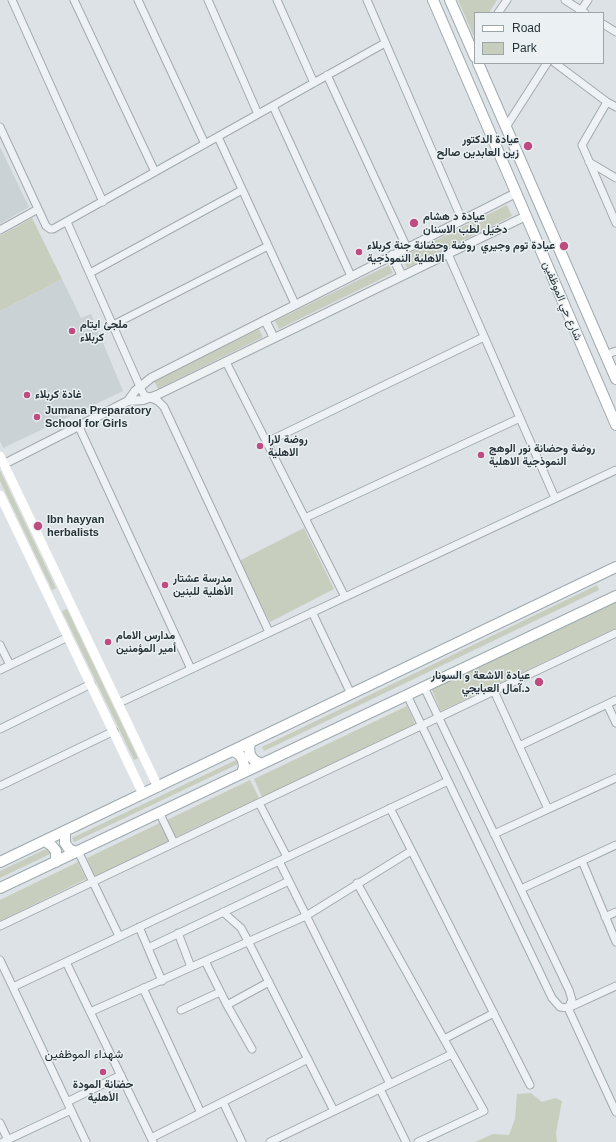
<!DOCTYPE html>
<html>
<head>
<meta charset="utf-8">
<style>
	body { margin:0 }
	#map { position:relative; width:616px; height:1142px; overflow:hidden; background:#dce2e5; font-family:Arial,sans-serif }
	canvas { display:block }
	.legend { position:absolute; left:474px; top:12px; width:130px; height:52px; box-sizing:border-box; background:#ebf1f3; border:1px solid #9da5a9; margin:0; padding:5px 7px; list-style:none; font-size:12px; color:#273339 }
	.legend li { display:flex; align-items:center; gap:8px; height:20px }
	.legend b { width:20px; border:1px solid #9da5a9 }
</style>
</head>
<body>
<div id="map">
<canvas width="616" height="1142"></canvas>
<ul class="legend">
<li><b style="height:5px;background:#fff"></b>Road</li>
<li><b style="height:11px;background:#c7cebe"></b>Park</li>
</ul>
</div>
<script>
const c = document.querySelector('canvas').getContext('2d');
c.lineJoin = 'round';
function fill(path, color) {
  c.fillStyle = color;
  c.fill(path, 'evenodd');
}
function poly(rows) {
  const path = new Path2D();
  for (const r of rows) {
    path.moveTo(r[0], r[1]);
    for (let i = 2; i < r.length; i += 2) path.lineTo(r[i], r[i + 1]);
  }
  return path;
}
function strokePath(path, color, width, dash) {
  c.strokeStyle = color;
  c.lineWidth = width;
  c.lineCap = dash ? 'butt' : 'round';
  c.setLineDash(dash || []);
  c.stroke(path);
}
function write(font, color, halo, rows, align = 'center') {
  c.font = font + ' Arial,Vazirmatn,sans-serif';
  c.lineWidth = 3;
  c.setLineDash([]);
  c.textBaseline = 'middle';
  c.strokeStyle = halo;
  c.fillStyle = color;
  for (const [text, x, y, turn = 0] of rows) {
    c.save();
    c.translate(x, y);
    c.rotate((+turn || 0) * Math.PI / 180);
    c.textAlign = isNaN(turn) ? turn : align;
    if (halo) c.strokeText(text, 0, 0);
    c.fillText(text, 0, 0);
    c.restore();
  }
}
fill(poly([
	[0,147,29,207,0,224],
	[62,279,81,318,91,314,123,391,3,448,0,441,0,311]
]), '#cbd2d5');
fill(poly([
	[458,0,497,0,489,13,475,13,475,35,474,37],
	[507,205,512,216,407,268,402,257],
	[32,218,62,279,0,311,0,236],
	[389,265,393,273,279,329,275,321],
	[259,329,263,337,158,389,154,381],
	[0,470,56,588,52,590,0,481],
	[304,528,334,589,270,622,239,561],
	[597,585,599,590,264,751,262,747],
	[616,599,616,628,441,711,431,688],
	[67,609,138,758,134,760,62,611],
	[407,706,415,724,262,797,254,779],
	[236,760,238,764,74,842,72,838],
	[250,780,259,798,174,838,165,821],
	[162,822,171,840,95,877,87,858],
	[48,848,51,849,50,854,0,878,0,871],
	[78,862,86,879,0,921,0,900],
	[531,1093,542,1102,555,1098,562,1101,556,1133,557,1142,475,1142,493,1134,509,1135,515,1119,517,1094]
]), '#c7cebe');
const minor = poly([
	[12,0,103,202],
	[74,0,155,172],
	[138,0,205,144],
	[208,0,258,114],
	[277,0,314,83],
	[367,0,462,220],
	[565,0,585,13],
	[498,13,507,0],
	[579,13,588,0],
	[603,24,616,32],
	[555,63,607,102,616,107],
	[327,75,407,248],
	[607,102,582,145,616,223],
	[273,106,351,276],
	[0,127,46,226,50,229,53,229,385,43],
	[506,127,547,63],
	[218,137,295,304],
	[589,162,616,178],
	[67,222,141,389,144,395,158,401,164,407,269,632],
	[0,230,38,209],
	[448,254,555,498],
	[90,273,242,190],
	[113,325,268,246],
	[605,355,616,351],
	[226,362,345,597],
	[79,427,191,669],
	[267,442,484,337],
	[305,518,520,418],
	[312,612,351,694],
	[0,645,10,665],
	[0,670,68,637],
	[424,687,569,990,572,1000,568,1008],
	[494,691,548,809],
	[407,695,552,998,560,1007,568,1008,616,986],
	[119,703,616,470],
	[607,704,616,723],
	[0,729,91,684],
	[519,746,616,700],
	[0,786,114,731],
	[259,803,287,857],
	[390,808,530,1085],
	[159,812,174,843],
	[494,834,616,778],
	[78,851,119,936],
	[279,861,390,1084],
	[582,861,616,942],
	[357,883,484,1111,418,1142],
	[521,889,616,845],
	[223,912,241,928,248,941,334,1111],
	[605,917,616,912],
	[0,926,616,633],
	[139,927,162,981],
	[178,933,191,967],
	[148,948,289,881],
	[0,960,86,1142],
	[205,961,227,1005,252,1049],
	[66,962,153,1142],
	[13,987,448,781],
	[143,988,201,1113],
	[227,1005,269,982],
	[568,1008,616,1112],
	[181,1010,220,992],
	[90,1012,306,916,411,851],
	[444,1039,494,1013],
	[380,1089,406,1142],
	[67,1102,121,1075],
	[223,1102,242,1142],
	[0,1123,8,1140],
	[151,1138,308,1059],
	[3,1142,71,1110],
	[270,1142,452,1054]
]);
const tertiary = poly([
	[392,255,402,276],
	[265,320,274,338],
	[128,401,135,391,151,378,516,193],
	[4,464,128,401,143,400,157,395,526,216]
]);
const primary = poly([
	[433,0,616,425],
	[450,0,475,57],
	[478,63,616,379],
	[250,743,249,748,250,755,254,760,261,764],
	[233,751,239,754,243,760,244,767,242,773],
	[65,832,65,843,69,849,76,852],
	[45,841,51,845,56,851,56,862],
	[0,862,616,567],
	[0,888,616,596]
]);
strokePath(minor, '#a2aaae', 9);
strokePath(tertiary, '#a2aaae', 10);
strokePath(primary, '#9daaaf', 12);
strokePath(minor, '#eef2f4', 7);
strokePath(tertiary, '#eef2f4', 8);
strokePath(poly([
	[0,456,158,787],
	[0,495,143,794]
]), '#fff', 9);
strokePath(primary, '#fff', 10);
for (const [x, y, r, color] of [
	[528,146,5,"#bf4c80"],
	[414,223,5,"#bf4c80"],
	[564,246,5,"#bf4c80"],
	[359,252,4,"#bf4c80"],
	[72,331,4,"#bf4c80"],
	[27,395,4,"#bf4c80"],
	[37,417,4,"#bf4c80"],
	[260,446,4,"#bf4c80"],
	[481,455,4,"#bf4c80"],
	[38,526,5,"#bf4c80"],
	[165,585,4,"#bf4c80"],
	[108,642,4,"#bf4c80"],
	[539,682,5,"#bf4c80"],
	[103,1072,4,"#bf4c80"]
]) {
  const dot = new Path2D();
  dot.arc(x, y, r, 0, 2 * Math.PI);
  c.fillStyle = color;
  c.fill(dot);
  strokePath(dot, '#ebf1f3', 1.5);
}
write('bold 11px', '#273339', '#ebf1f3', [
	["عيادة الدكتور",519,140,"right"],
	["زين العابدين صالح",519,153,"right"],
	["عيادة د هشام",423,217],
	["دخيل لطب الاسنان",423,230],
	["روضة وحضانة جنة كربلاء",367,246],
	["الاهلية النموذجية",367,259],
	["عيادة توم وجيري",555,246,"right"],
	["ملجئ ايتام",80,325],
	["كربلاء",80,338],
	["غادة كربلاء",35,395],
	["Jumana Preparatory",45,411],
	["School for Girls",45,424],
	["روضة لارا",268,440],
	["الاهلية",268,453],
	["روضة وحضانة نور الوهج",489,449],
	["النموذجية الاهلية",489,462],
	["Ibn hayyan",47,520],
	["herbalists",47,533],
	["مدرسة عشتار",173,579],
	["الأهلية للبنين",173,592],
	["مدارس الامام",116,636],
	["أمير المؤمنين",116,649],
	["عيادة الاشعة و السونار",530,676,"right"],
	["د.آمال العبايجي",530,689,"right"],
	["حضانة المودة",103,1085,"center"],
	["الأهلية",103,1098,"center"]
], 'left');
write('11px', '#273339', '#ebf1f3', [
	["شارع حي الموظفين",562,301,67]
]);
write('12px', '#1a242a', '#ebf1f3', [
	["شهداء الموظفين",84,1055]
]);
</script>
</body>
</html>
